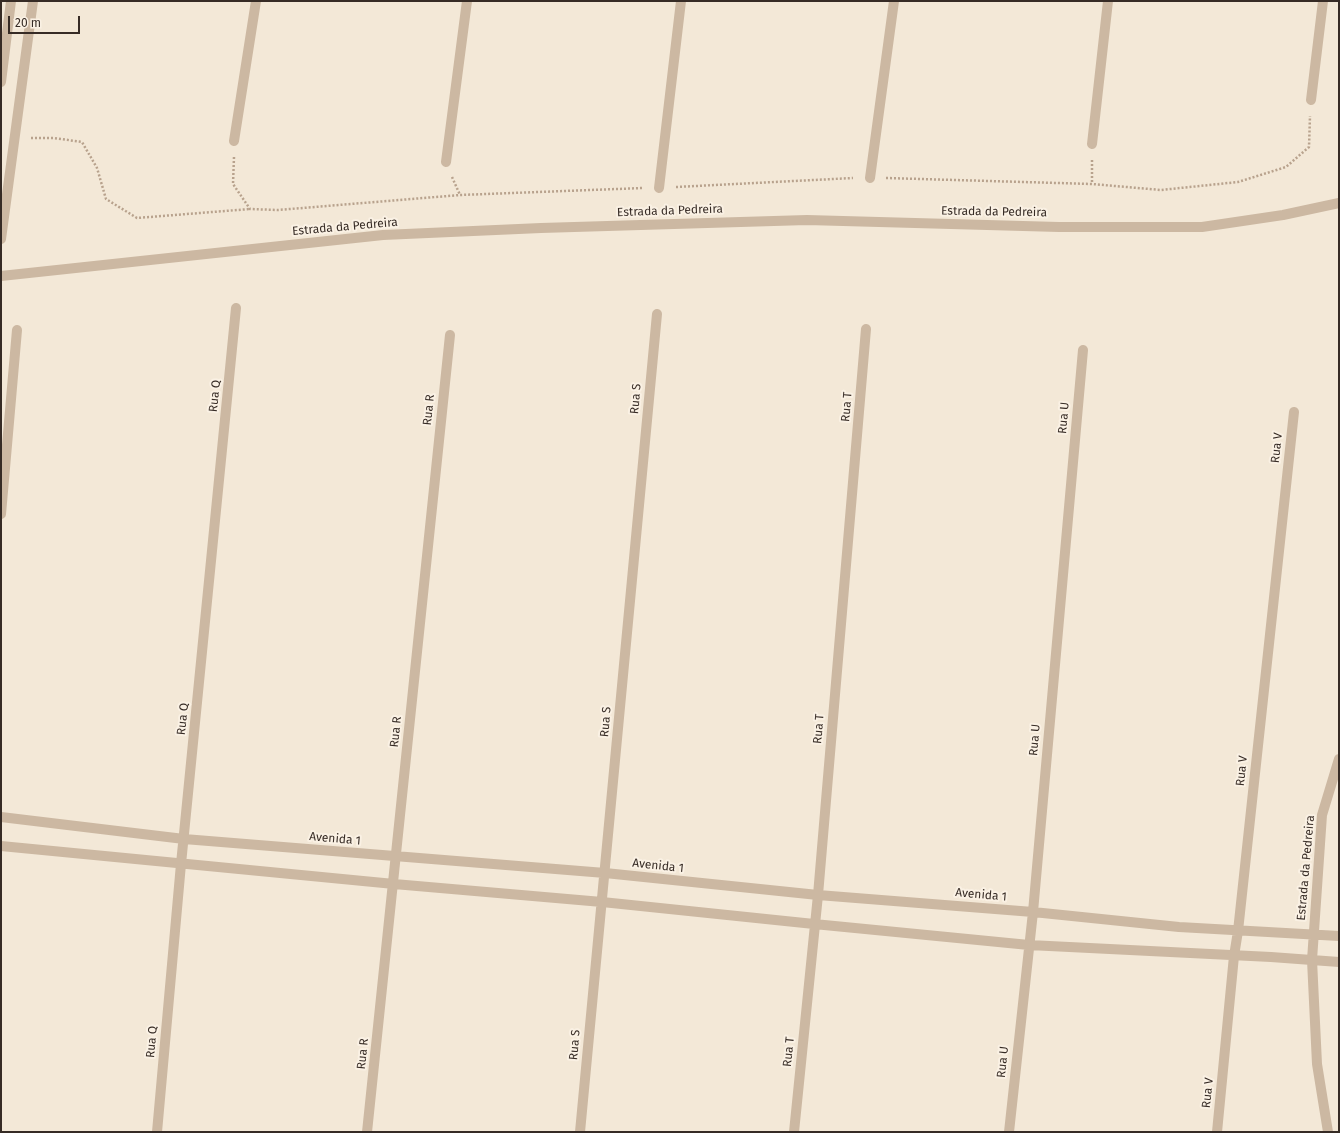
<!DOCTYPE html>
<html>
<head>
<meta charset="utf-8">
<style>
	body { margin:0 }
	#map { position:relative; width:1340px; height:1133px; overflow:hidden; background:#f3e8d7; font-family:"Fira Sans",sans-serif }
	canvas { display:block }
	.frame { position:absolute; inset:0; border:2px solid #362b25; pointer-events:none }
	.scale { position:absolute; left:8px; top:16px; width:72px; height:18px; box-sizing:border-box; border:2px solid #362b25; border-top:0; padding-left:5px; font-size:12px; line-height:14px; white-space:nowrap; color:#362b25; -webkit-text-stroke:3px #faf1e4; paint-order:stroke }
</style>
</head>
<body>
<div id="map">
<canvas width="1340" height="1133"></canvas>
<div class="frame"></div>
<div class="scale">20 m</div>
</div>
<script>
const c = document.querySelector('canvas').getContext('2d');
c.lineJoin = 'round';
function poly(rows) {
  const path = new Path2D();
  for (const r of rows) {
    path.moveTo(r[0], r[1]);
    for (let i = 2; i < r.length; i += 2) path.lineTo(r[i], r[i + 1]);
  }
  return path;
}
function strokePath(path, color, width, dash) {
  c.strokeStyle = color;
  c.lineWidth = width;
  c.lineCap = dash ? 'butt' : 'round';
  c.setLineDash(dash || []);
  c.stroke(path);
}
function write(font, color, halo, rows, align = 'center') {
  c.font = font + ' "Fira Sans",sans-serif';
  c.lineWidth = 4;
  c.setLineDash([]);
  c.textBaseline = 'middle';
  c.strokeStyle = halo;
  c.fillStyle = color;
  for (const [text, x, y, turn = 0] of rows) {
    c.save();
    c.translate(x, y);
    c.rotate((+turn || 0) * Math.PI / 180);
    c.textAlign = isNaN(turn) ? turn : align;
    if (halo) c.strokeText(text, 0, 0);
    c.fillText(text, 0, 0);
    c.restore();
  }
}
strokePath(poly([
	[31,138,54,138,82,142,97,168,106,199,137,218,250,209],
	[234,157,233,184,250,209,278,210,460,195,643,188],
	[1092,160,1092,184],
	[452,177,460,195],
	[886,178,1092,184,1161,190,1238,182,1286,167,1309,147,1310,116],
	[676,187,853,178]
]), '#b8a28d', 2.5, [2, 2]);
strokePath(poly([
	[1,82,11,1],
	[1311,100,1323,1],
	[234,141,256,1],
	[1092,144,1108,1],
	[446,162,467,1],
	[870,178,894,1],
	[659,188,681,1],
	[1,239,33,1],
	[1,276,383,235,541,228,807,220,1059,227,1202,227,1283,215,1339,203],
	[1,514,17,330],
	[1,817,184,839,605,873,818,895,1033,912,1179,927,1339,936],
	[1,846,394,884,602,902,814,924,1029,945,1271,957,1339,962],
	[157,1132,181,864,236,308],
	[367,1132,450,335],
	[580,1132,657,314],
	[794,1132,818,895,866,329],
	[1009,1132,1033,912,1083,350],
	[1217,1132,1234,956,1238,931,1294,412],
	[1328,1132,1317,1064,1312,960,1322,815,1339,759]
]), '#ccb8a2', 10);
write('12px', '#362b25', '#faf1e4', [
	["Estrada da Pedreira",670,211,-2],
	["Estrada da Pedreira",994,212,1],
	["Estrada da Pedreira",345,227,-5],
	["Rua Q",215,396,-84],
	["Rua S",636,399,-85],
	["Rua T",847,407,-85],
	["Rua R",429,410,-84],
	["Rua U",1064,418,-85],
	["Rua V",1277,448,-84],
	["Rua Q",183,719,-84],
	["Rua S",606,722,-85],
	["Rua T",819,729,-85],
	["Rua R",396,732,-84],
	["Rua U",1035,740,-85],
	["Rua V",1242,771,-84],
	["Avenida 1",335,839,5],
	["Avenida 1",658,866,6],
	["Estrada da Pedreira",1306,868,-85],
	["Avenida 1",981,895,5],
	["Rua Q",152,1042,-85],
	["Rua S",575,1045,-85],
	["Rua T",789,1052,-84],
	["Rua R",363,1054,-84],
	["Rua U",1003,1062,-84],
	["Rua V",1208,1093,-84]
]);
</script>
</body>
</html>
